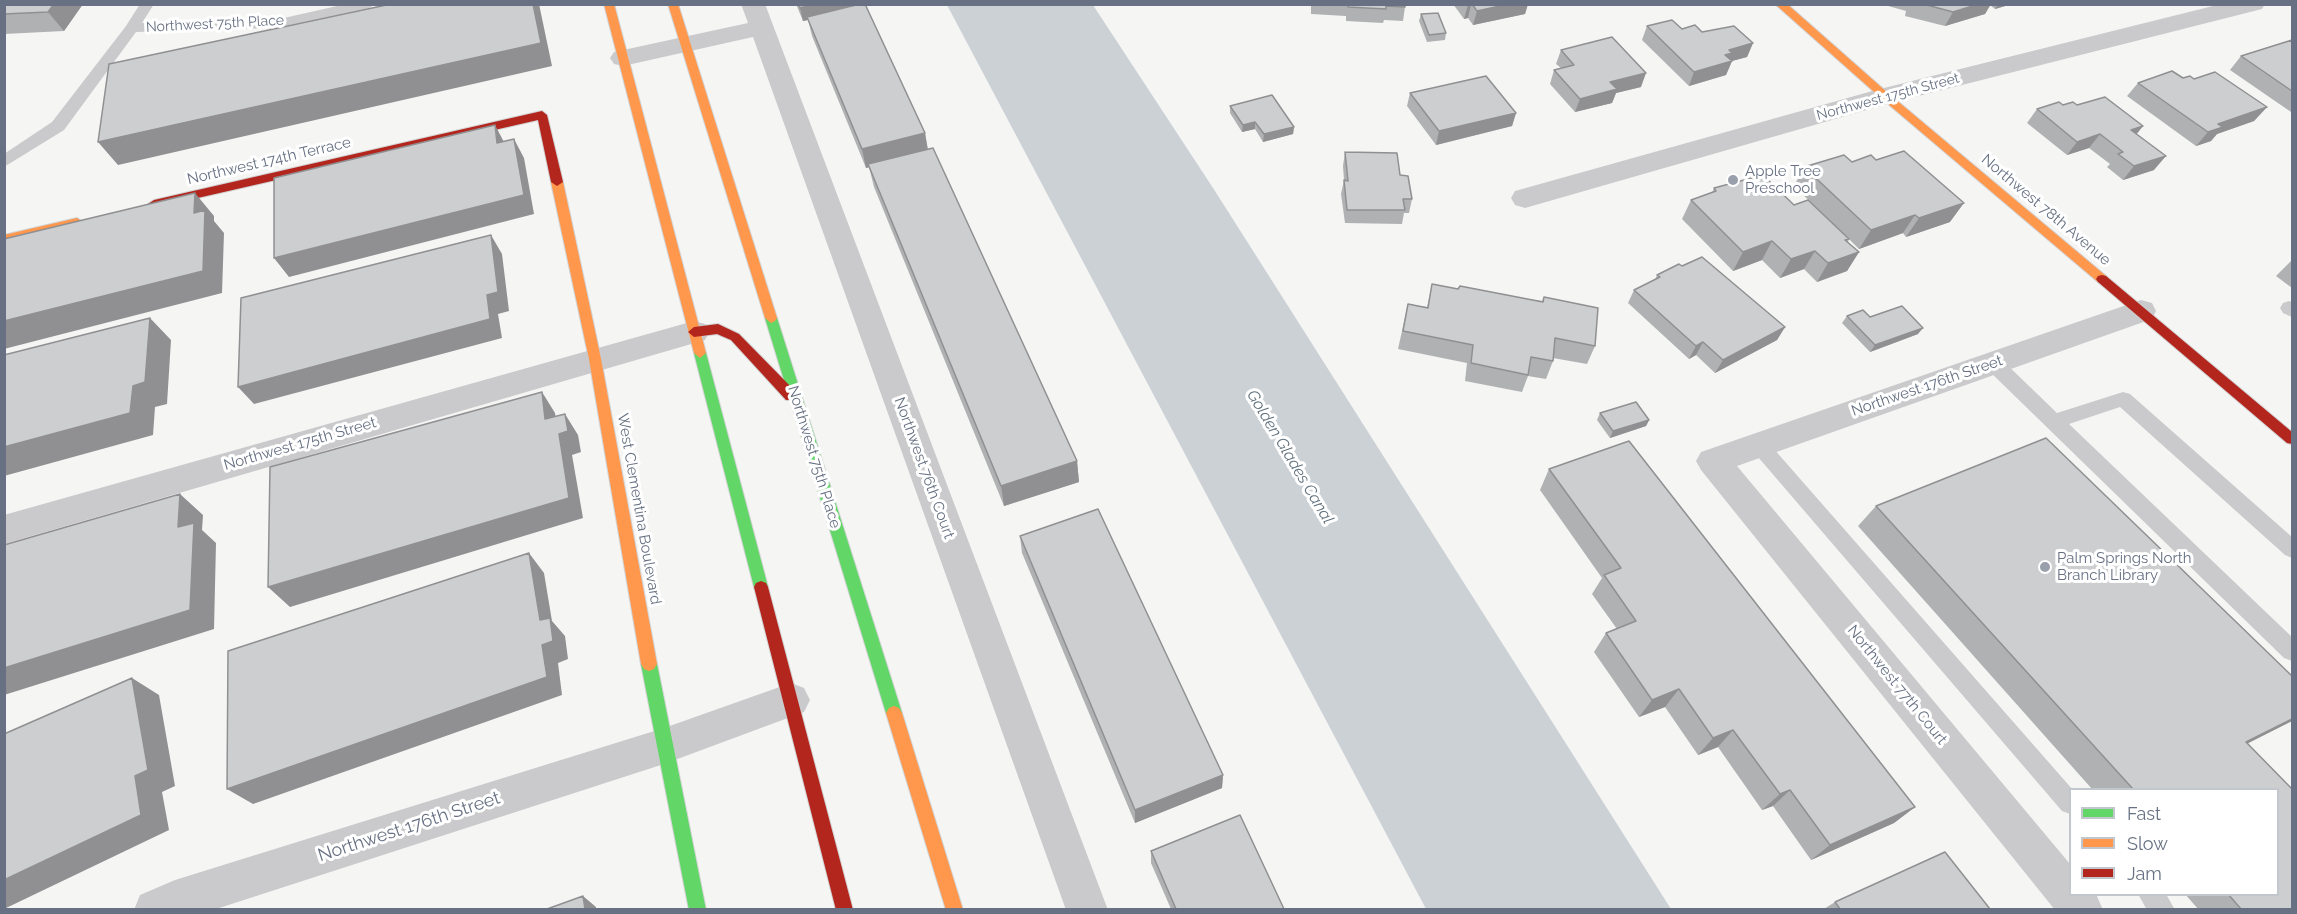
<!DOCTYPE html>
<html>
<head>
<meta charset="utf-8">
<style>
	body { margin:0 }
	#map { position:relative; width:2297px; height:914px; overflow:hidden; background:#f5f5f4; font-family:Raleway,sans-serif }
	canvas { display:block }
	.frame { position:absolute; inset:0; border:6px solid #677183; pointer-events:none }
	.legend { position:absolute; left:2069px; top:788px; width:210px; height:108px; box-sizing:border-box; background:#fff; border:2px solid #c2c6cd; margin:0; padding:8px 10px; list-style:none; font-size:18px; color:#677183 }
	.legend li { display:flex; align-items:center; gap:12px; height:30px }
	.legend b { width:30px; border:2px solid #c2c6cd }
</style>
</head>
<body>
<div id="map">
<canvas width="2297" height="914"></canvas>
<div class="frame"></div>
<ul class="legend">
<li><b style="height:8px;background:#63d668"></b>Fast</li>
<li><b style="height:8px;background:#ff974d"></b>Slow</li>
<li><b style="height:8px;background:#b3261e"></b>Jam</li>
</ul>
</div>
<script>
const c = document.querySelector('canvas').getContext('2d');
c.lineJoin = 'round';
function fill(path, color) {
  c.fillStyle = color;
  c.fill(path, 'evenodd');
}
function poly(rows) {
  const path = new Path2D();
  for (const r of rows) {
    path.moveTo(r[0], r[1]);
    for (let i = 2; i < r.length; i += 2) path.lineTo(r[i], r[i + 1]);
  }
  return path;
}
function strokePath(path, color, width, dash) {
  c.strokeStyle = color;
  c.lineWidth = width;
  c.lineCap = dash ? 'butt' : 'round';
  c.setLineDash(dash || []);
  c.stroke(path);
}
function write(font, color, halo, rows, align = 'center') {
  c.font = font + ' Raleway,sans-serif';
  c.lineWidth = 6;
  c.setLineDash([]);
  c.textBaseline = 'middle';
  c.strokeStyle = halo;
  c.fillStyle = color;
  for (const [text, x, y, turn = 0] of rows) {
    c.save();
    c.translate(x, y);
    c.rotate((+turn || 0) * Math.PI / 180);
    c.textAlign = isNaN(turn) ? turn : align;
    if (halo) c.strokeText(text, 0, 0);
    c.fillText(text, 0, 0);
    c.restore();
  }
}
fill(poly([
	[947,5,1093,5,1215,191,1671,909,1426,909]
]), '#ccd1d6');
const fast = poly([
	[771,313,777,318,902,713,899,718,894,720,889,718,886,713,765,318,771,313],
	[700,348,706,353,768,587,766,591,761,593,756,591,754,587,694,353,700,348],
	[649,657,654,659,657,664,706,910,689,910,641,664,644,659,649,657]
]);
const slow = poly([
	[604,4,614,4,706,353,700,358,694,353,604,4],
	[668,4,678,4,777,318,775,321,771,323,765,318,668,4],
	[1775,4,1787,4,1889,94,2106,276,2108,279,2106,282,2098,282,1881,98,1775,4],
	[557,178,563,182,601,359,657,664,654,669,649,671,644,669,641,664,589,359,551,182,557,178],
	[77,218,83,222,81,225,4,243,4,235,77,218],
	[894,706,899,708,902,713,963,910,946,910,886,713,889,708,894,706]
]);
const jam = poly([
	[542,111,547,115,563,182,557,186,551,182,538,120,154,208,148,204,154,200,542,111],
	[2102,275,2106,276,2292,432,2292,444,2287,443,2098,282,2096,279,2098,276,2102,275],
	[718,324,739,334,796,392,798,396,796,400,786,400,731,340,717,334,694,337,688,332,694,327,718,324],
	[761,581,766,583,768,587,853,910,836,910,754,587,756,583,761,581]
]);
strokePath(fast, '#d2d3d4', 2);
strokePath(slow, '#d2d3d4', 2);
strokePath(jam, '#d2d3d4', 2);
fill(poly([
	[140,4,154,4,142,23,275,20,346,4,376,4,369,8,275,28,136,32,64,130,4,167,4,154,52,122,126,26,140,4],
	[2289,301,2292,302,2292,317,2283,313,2280,308,2283,303,2289,301],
	[1993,356,2000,358,2057,413,2123,392,2130,394,2292,537,2292,558,2285,555,2120,407,2069,424,2292,637,2292,661,2284,658,1986,368,1984,363,1986,358,1993,356],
	[1759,437,1766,440,2073,790,2070,790,2070,814,2062,811,1752,450,1749,445,1752,440,1759,437],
	[2138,894,2166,894,2175,910,2147,910,2138,894]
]), '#cacacc');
fill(poly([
	[741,4,765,4,1108,910,1066,910,753,37,623,66,614,64,610,58,614,52,748,23,741,4],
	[2221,4,2265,4,2262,9,1891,103,1525,208,1515,205,1511,198,1515,191,1876,90,2221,4],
	[2141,300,2152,303,2156,311,2152,319,1737,466,2070,864,2070,894,2096,894,2103,910,2055,910,1701,470,1696,461,1701,452,2141,300],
	[694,321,705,324,709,332,705,340,4,544,4,515,694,321],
	[791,683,804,688,810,700,804,712,664,764,213,910,134,910,140,895,175,880,664,728,791,683]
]), '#cacacc');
fill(fast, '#63d668');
fill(slow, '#ff974d');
fill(jam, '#b3261e');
fill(poly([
	[4,4,83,4,64,31,4,34],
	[796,4,865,4,925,133,928,149,1077,461,1079,482,1004,506,874,187,869,167,866,168,812,36,808,20,803,21],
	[1311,4,1405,4,1405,7,1403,21,1384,20,1383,23,1346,21,1346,16,1311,14],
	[1453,4,1528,4,1525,14,1473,25,1468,18,1464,19],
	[1881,4,2012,4,1995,9,1990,5,1985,14,1945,26,1905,16,1906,11],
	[1421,14,1446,33,1445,40,1427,42,1419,21],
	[1647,26,1682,29,1753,43,1747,57,1732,61,1726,75,1689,86,1642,40],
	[2292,40,2292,112,2291,112,2230,70,2241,56],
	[1561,50,1641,87,1616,93,1612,103,1575,112,1550,84,1554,70,1561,68,1556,64],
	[2183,78,2194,79,2267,107,2254,121,2217,134,2211,141,2196,146,2127,96,2138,83],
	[1410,93,1516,113,1512,126,1436,145,1407,106],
	[2063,105,2077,105,2143,126,2137,134,2154,170,2123,180,2107,167,2110,164,2089,148,2067,155,2027,123,2037,109],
	[1230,106,1294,127,1293,134,1263,142,1255,129,1242,132,1230,113],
	[1345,152,1400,175,1412,199,1409,213,1404,213,1402,224,1345,223,1341,194,1344,180,1343,166],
	[1852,162,1950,222,1906,237,1903,233,1859,249,1849,239,1848,242,1859,252,1847,271,1817,282,1804,269,1780,278,1762,260,1733,271,1682,219,1691,200,1712,193,1714,188,1794,205,1828,219,1794,186,1804,167],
	[2292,260,2292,288,2276,276],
	[1682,266,1785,327,1777,340,1715,373,1696,355,1689,359,1628,303,1634,290,1655,280,1657,275],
	[1432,284,1458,289,1542,301,1544,297,1595,346,1587,364,1553,358,1553,361,1546,379,1528,376,1522,392,1465,381,1467,363,1398,349,1408,304,1427,307],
	[1847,316,1870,317,1918,334,1870,352,1842,323],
	[1600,413,1649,420,1646,426,1610,438,1597,420],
	[2046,438,2292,676,2292,721,2247,743,2292,789,2292,909,2198,909,2185,894,2277,894,2277,789,2092,789,1858,526,1876,506],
	[1549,469,1915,807,1894,823,1811,860,1773,806,1762,810,1718,747,1698,755,1665,707,1639,717,1594,652,1606,633,1617,629,1592,594,1602,578,1540,490],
	[1020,536,1223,775,1222,788,1135,823,1022,553],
	[1151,851,1284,909,1171,909,1151,863],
	[1835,902,1990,909,1824,909]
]), '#b0b1b3');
fill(poly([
	[54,4,83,4,64,31,48,12],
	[533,4,539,4,552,66,118,165,98,142],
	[813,4,861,4,807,17,808,20,803,21,800,8],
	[1471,4,1468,18,1464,19,1468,5],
	[1509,4,1528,4,1525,14,1473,25,1477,11],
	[1979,4,1991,4,1985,14,1945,26,1953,12],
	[1998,4,2012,4,1995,9],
	[1753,43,1747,57,1728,62,1732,61,1726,75,1689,86,1694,72,1725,55,1729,50],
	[1646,73,1641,87,1616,93,1612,103,1575,112,1580,99,1610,82],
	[2267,107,2254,121,2217,134,2211,141,2196,146,2208,132,2218,124],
	[1516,113,1512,126,1436,145,1439,131],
	[1255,122,1255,129,1242,132,1243,125],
	[495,125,505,144,497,143],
	[2143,126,2132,139,2131,130],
	[1294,127,1293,134,1263,142,1264,134],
	[925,133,928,152,866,168,862,149],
	[2100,134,2089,148,2067,155,2077,142],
	[514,139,524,158,534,214,289,277,274,258],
	[2166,156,2154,170,2123,180,2134,166],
	[195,193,214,216,214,221,224,233,222,293,4,349,4,321,194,213],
	[1964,203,1950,222,1906,237,1919,218],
	[1915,215,1903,233,1859,249,1871,230],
	[491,235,502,254,509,311,498,314,502,338,254,404,238,387,487,295],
	[1772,241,1762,260,1733,271,1743,252],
	[1815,251,1804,269,1780,278,1791,259],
	[1859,252,1847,271,1817,282,1828,263],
	[150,318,171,340,167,404,155,407,153,435,4,476,4,447,133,386],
	[1785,327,1777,340,1715,373,1723,360],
	[1923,328,1918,334,1870,352,1875,345],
	[1703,342,1696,355,1689,359,1696,346],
	[542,392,555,413,559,441,545,419],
	[565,414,578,435,581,452,572,455,583,518,290,607,268,587,559,434],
	[1649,420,1646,426,1610,438,1613,431],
	[1077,461,1079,482,1004,506,1001,486],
	[180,494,203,515,202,530,216,543,214,629,4,695,4,668,178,527],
	[529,553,544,573,552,621,565,636,568,659,558,663,562,695,253,804,227,789,542,645,540,620],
	[132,678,159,695,175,786,162,792,169,830,4,909,4,880,135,776],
	[1679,689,1665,707,1639,717,1652,700],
	[2292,719,2292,721,2217,759,2246,742],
	[1733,730,1718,747,1698,755,1713,738],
	[1223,775,1222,788,1135,823,1135,810],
	[1790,790,1773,806,1762,810,1780,794],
	[1915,807,1894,823,1811,860,1830,845],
	[583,896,596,907,596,909,585,909]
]), '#909092');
const building = poly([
	[4,4,54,4,48,12,4,14,4,4],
	[391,4,533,4,541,43,98,142,109,64,391,4],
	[799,4,813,4,800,8,799,4],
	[860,4,865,4,925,133,862,149,807,17,860,4],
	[1348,4,1405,4,1405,7,1386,6,1386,9,1348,7,1348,4],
	[1472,4,1509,4,1477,11,1472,4],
	[1923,4,1979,4,1953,12,1923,4],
	[1438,13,1446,33,1429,35,1421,14,1438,13],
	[1672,20,1682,29,1695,25,1702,32,1734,26,1753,43,1729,50,1732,53,1725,55,1732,61,1694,72,1647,26,1672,20],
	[1612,37,1646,73,1610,82,1617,89,1580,99,1554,70,1574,65,1561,50,1612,37],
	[2292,40,2292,91,2241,56,2292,40],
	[2172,71,2183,78,2190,76,2194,79,2215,72,2267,107,2218,124,2223,127,2208,132,2138,83,2172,71],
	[1486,76,1516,113,1439,131,1410,93,1486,76],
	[1272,95,1294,127,1264,134,1255,122,1243,125,1230,106,1272,95],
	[2105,97,2143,126,2131,130,2166,156,2134,166,2118,154,2123,152,2100,134,2077,142,2037,109,2059,102,2063,105,2073,102,2077,105,2105,97],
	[495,125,497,143,514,139,524,195,274,258,274,178,495,125],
	[933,148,1077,461,1001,486,868,164,933,148],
	[1904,151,1964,203,1919,218,1915,215,1871,230,1804,167,1844,155,1852,162,1871,155,1876,160,1904,151],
	[1345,152,1397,153,1400,175,1408,176,1412,199,1403,199,1405,210,1347,210,1344,180,1348,181,1345,152],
	[1763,175,1794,205,1808,200,1849,239,1845,240,1859,252,1828,263,1815,251,1791,259,1772,241,1743,252,1691,200,1716,191,1714,188,1763,175],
	[195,193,194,213,205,210,203,271,4,321,4,239,195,193],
	[491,235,498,292,487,295,490,319,238,387,241,298,491,235],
	[1702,257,1785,327,1723,360,1703,342,1696,346,1634,290,1660,277,1657,275,1679,264,1682,266,1702,257],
	[1432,284,1458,289,1460,286,1543,302,1544,297,1598,308,1595,346,1555,338,1553,361,1531,357,1528,375,1471,363,1473,345,1403,331,1408,304,1428,308,1432,284],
	[1902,306,1923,328,1875,345,1847,316,1863,310,1870,317,1902,306],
	[150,318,145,382,133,386,130,413,4,447,4,355,150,318],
	[542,392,545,419,565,414,568,431,559,434,569,498,268,587,270,467,542,392],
	[1636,402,1649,420,1613,431,1600,413,1636,402],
	[2046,438,2292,676,2292,719,2246,742,2292,789,2292,909,2241,909,2228,894,2277,894,2277,789,2133,789,1876,506,2046,438],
	[1629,441,1915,807,1830,845,1790,790,1780,794,1733,730,1713,738,1679,689,1652,700,1606,633,1636,621,1604,575,1621,568,1549,469,1629,441],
	[180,494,178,527,194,523,190,610,4,668,4,545,180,494],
	[1098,509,1223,775,1135,810,1020,536,1098,509],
	[529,553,540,620,550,618,553,641,542,645,547,677,227,789,228,651,529,553],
	[132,678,148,770,135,776,141,815,4,880,4,734,132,678],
	[1240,815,1284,909,1176,909,1151,851,1240,815],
	[1945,852,1990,909,1840,909,1835,902,1945,852],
	[583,896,585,909,547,909,583,896]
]);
fill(building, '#cdced0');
strokePath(building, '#909092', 1.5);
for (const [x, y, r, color] of [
	[1733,180,6,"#999fab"],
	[2045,567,6,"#999fab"]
]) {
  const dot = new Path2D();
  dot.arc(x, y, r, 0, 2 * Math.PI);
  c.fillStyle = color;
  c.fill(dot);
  strokePath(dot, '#fff', 2);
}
write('14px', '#677183', '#fff', [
	["Northwest 75th Place",215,24,-3],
	["Northwest 175th Street",1888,97,-15]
]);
write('15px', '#677183', '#fff', [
	["Northwest 174th Terrace",269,161,-13],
	["Northwest 78th Avenue",2046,210,40],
	["Northwest 176th Street",1927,386,-19],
	["Northwest 175th Street",300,444,-16],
	["Northwest 75th Place",814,457,73],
	["Northwest 76th Court",924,468,70],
	["West Clementina Boulevard",639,509,80],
	["Northwest 77th Court",1897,685,51]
]);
write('15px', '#677183', '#fff', [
	["Apple Tree",1745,171],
	["Preschool",1745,188],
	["Palm Springs North",2057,558],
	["Branch Library",2057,575]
], 'left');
write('italic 16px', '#63737f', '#fff', [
	["Golden Glades Canal",1290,457,59]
]);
write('18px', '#677183', '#fff', [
	["Northwest 176th Street",409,827,-18]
]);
</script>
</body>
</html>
